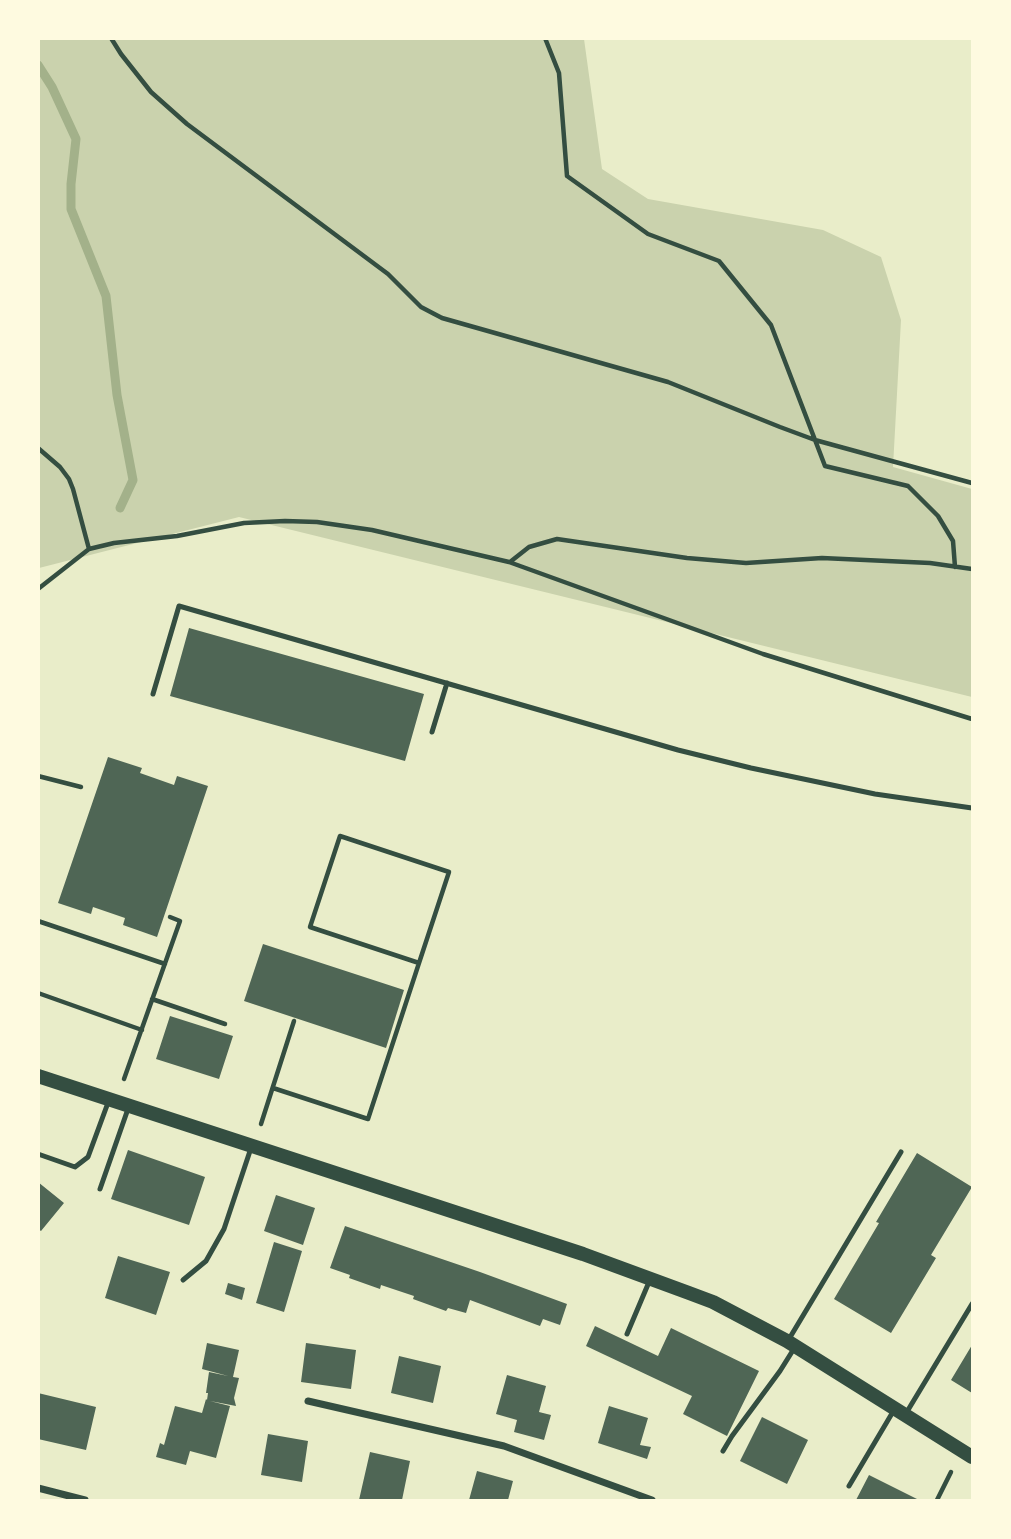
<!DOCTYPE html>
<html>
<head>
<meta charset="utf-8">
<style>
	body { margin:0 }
	#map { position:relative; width:1011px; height:1539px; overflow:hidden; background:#e9edc9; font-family:"Roboto Condensed",sans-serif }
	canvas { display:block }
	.frame { position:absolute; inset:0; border:40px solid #fefae0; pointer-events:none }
</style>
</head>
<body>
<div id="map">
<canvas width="1011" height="1539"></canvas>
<div class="frame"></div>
</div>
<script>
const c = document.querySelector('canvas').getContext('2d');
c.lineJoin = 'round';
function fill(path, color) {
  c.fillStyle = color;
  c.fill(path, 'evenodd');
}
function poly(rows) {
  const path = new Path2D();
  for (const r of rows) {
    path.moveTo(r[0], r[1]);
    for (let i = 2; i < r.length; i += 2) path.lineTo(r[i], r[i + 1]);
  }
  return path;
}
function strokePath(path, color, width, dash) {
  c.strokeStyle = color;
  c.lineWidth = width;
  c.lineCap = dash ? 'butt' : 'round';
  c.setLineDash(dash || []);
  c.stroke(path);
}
fill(poly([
	[39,39,584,39,602,169,648,199,823,230,881,257,901,320,893,467,972,489,972,697,239,517,39,568]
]), '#cad2ad');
strokePath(poly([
	[38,65,52,87,76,139,71,184,71,209,106,296,117,395,133,480,120,508]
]), '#a3b18a', 9);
fill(poly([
	[189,628,424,694,405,761,170,696],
	[108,757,142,768,140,773,174,785,177,776,208,786,157,937,123,925,125,918,93,907,91,914,58,903],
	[263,944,404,990,386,1048,244,1001],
	[170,1016,233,1036,219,1079,156,1059],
	[128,1150,205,1177,189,1225,111,1199],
	[917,1153,972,1187,931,1255,936,1258,891,1333,834,1299,879,1223,876,1222],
	[38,1182,64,1203,41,1231,38,1229],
	[276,1195,315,1208,303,1245,264,1231],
	[345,1226,480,1272,567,1304,560,1325,543,1319,540,1326,470,1300,466,1313,448,1308,446,1311,413,1299,414,1296,381,1285,380,1289,349,1278,350,1275,330,1268],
	[274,1242,302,1251,284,1312,256,1303],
	[118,1256,170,1272,156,1315,105,1298],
	[228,1283,245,1288,242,1300,225,1294],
	[595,1326,658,1356,671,1328,759,1371,727,1436,683,1414,692,1396,586,1346],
	[207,1343,239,1350,233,1377,239,1378,234,1398,236,1406,210,1401,230,1406,216,1458,190,1451,186,1465,156,1457,160,1443,164,1445,175,1406,202,1413,206,1399,207,1400,208,1393,206,1393,209,1372,228,1376,202,1369],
	[306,1343,356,1350,351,1389,301,1382],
	[972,1345,972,1393,951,1380],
	[399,1356,441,1366,433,1403,391,1393],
	[507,1375,546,1386,539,1412,551,1415,544,1440,514,1432,517,1420,496,1414],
	[38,1393,96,1407,86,1450,38,1439],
	[609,1406,648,1418,640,1445,651,1447,647,1459,598,1443],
	[762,1417,808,1440,787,1484,740,1461],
	[268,1434,308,1441,302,1482,261,1475],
	[370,1452,410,1461,402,1500,359,1500],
	[477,1471,513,1481,508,1500,469,1500],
	[869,1475,919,1500,856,1500]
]), '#4f6655');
strokePath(poly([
	[111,38,121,54,151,92,187,124,388,274,421,307,442,318,668,382,780,427,815,440,972,483],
	[545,38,559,73,567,176,648,234,719,261,771,325,825,466,908,486,938,516,953,541,955,567],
	[38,448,60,467,69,479,73,489,89,549],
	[510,562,529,547,557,539,687,558,746,563,822,558,930,563,972,569],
	[38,589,89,549,114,543,177,536,244,523,285,521,317,522,372,530,509,562,763,654,972,719],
	[38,776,81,787],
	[38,921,165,964],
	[38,993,142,1030],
	[152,999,225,1024],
	[124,1079,180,921,170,917],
	[273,1088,368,1119,419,963,449,872,340,836,310,927,419,963],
	[261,1124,294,1021],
	[937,1500,951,1472]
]), '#344e41', 4.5);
strokePath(poly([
	[153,694,179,606,678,750,751,768,875,794,972,808],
	[432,732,447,683],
	[38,1154,75,1167,88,1157,109,1100],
	[100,1189,129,1106],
	[183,1280,206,1261,224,1229,251,1148],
	[627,1334,649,1282],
	[789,1339,901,1152],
	[905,1415,972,1304],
	[723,1451,732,1436,780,1371,795,1347],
	[849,1486,894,1410]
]), '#344e41', 5);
strokePath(poly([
	[308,1401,504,1446,652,1500],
	[38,1488,85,1500]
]), '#344e41', 7);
strokePath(poly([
	[38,1076,583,1254,689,1293,713,1302,787,1341,972,1457]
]), '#344e41', 14);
</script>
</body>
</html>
